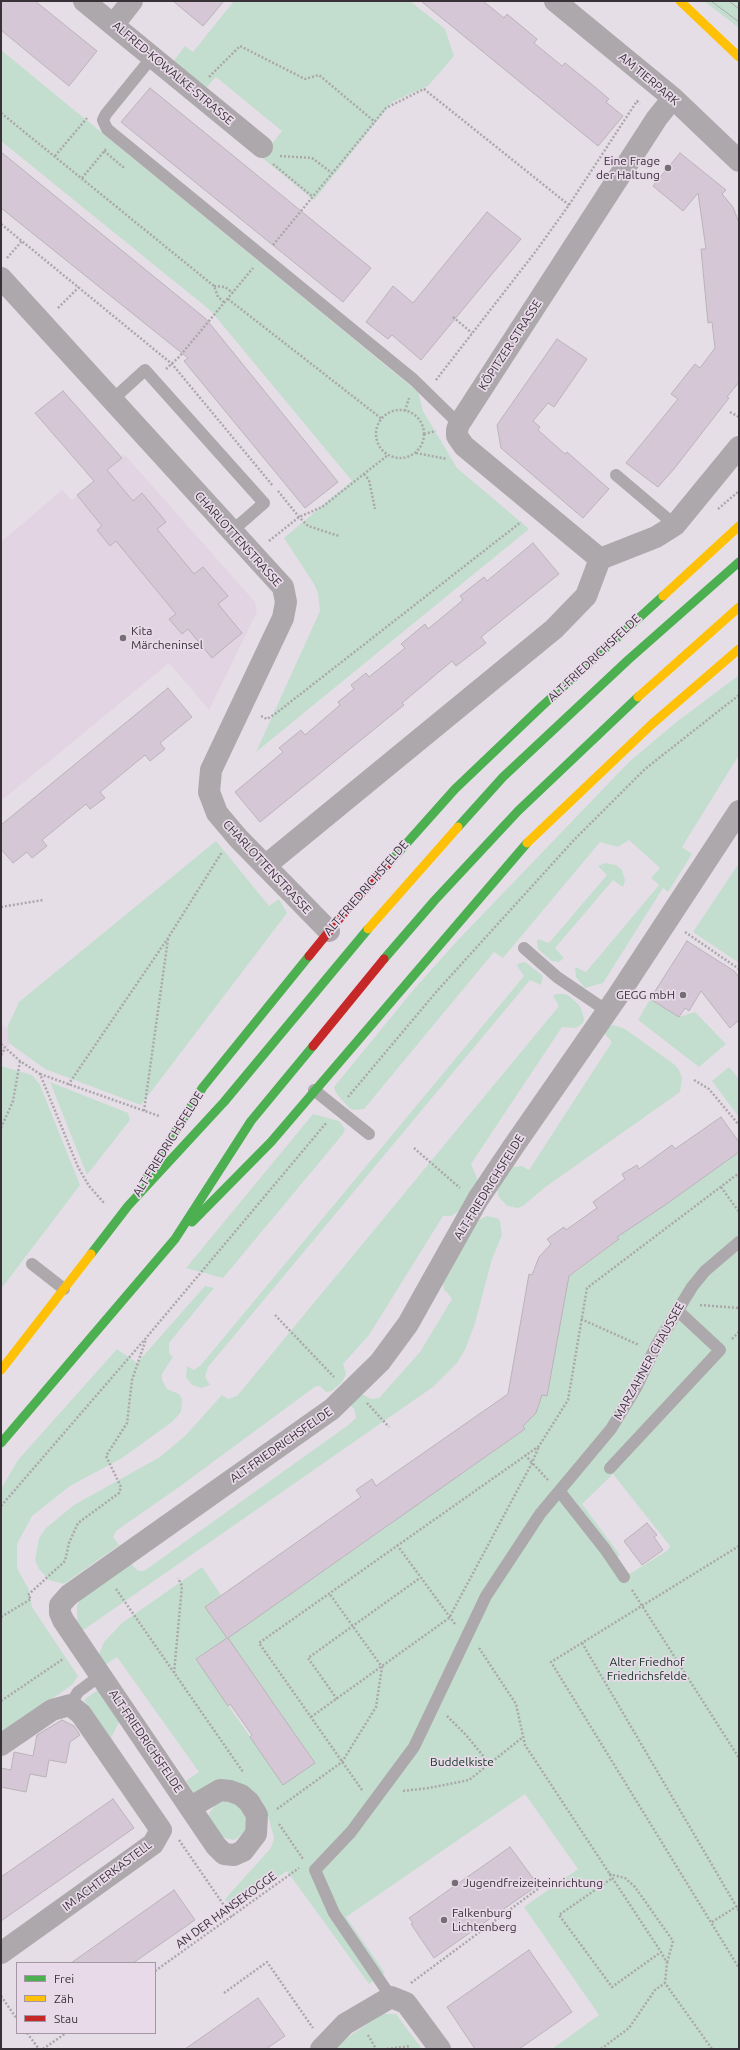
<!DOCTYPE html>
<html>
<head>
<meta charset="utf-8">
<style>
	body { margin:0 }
	#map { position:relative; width:740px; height:2050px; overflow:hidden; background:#e6dee6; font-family:Ubuntu,sans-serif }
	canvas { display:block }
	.frame { position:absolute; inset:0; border:2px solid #383238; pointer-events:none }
	.legend { position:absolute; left:16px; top:1962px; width:140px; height:72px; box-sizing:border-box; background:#e9dae9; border:1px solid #a297a2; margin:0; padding:5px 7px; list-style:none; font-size:12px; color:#383238 }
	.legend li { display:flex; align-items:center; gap:8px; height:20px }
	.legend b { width:20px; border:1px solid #a297a2 }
</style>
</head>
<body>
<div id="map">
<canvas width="740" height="2050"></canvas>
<div class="frame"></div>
<ul class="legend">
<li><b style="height:5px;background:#4caf50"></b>Frei</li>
<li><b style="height:5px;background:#ffc107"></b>Zäh</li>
<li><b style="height:5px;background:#c62828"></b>Stau</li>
</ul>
</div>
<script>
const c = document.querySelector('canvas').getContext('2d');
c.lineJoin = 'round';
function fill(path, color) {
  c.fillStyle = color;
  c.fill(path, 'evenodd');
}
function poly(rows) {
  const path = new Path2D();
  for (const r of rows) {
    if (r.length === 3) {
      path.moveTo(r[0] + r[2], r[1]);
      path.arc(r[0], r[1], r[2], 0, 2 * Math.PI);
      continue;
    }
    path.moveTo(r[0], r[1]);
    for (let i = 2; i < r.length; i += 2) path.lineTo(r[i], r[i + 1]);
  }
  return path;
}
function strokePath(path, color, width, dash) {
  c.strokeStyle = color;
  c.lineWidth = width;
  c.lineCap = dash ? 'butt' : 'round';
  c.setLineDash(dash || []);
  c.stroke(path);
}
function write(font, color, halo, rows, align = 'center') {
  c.font = font + ' Ubuntu,sans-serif';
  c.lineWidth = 3.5;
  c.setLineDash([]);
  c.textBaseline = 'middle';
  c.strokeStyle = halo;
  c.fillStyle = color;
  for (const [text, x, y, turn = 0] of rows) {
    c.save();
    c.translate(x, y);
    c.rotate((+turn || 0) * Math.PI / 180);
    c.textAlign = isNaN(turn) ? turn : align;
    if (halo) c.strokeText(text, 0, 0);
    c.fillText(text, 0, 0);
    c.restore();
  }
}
fill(poly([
	[125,455,255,602,257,612,209,710,169,663,1,801,1,542,62,490,72,500],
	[1,1023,14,1037,1,1059]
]), '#e3d4e3');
fill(poly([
	[234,1,410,1,445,29,454,56,428,86,392,102,314,200,261,157,282,131,216,77,205,89,173,62,185,46,193,52],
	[704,1,739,1,739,28],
	[1,50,418,392,423,411,457,468,529,529,256,752,320,611,318,593,314,584,284,538,352,481,211,311,1,141],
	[739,675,739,755,682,847,692,854,668,892,663,888,603,983,585,988,576,977,575,967,586,972,659,885,651,878,660,868,629,840,618,847,600,842,503,958,494,952,364,1109,352,1110,349,1108,336,1093,334,1087,415,988,458,940,629,762,674,724],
	[216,841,269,906,279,899,287,913,141,1105,45,1069,9,1043,7,1028,19,1002],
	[605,863,616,865,622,870,625,880,623,887,613,880,555,948,564,958,559,962,552,961,538,949,537,942,538,939,549,943,607,875,598,866],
	[739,863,739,963,693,932],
	[525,962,543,976,541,985,530,980,208,1367,205,1377,210,1385,201,1388,192,1385,186,1377,187,1366,194,1370,201,1365,524,976,517,966,519,963],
	[556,994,566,994,575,1001,581,1008,584,1019,583,1023,576,1028,562,1027,471,1164,477,1178,477,1182,459,1211,451,1216,443,1216,369,1335,343,1364,346,1374,342,1382,332,1391,326,1392,320,1386,316,1386,179,1487,116,1531,113,1537,119,1545,64,1584,49,1580,39,1569,35,1560,39,1538,46,1528,74,1505,160,1457,185,1436,222,1395,228,1399,237,1396,559,1006,553,996],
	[650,999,679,1017,695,1012,726,1044,699,1067,638,1020],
	[613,1025,625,1029,675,1065,679,1070,682,1078,680,1092,544,1188,523,1206,518,1208,507,1206,498,1196,498,1187,509,1170,513,1167,522,1166,529,1170,612,1042,603,1032,606,1028],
	[1,1066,32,1075,40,1085,80,1185,1,1289],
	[729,1067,739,1079,739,1117,712,1081],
	[50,1082,128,1113,130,1120,87,1175],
	[313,1114,339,1121,345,1129,343,1134,223,1278,186,1268],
	[739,1152,739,2049,552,2049,599,2015,524,1907,578,1869,525,1794,346,1917,385,1973,369,1984,287,1871,232,1909,225,1899,271,1848,274,1838,267,1812,194,1793,186,1781,199,1772,117,1657,105,1665,101,1660,99,1654,104,1642,122,1623,202,1567,221,1595,206,1607,227,1638,384,1529,459,1471,462,1474,525,1429,523,1426,536,1413,542,1395,547,1396,566,1275,573,1274,618,1240,617,1237,650,1215,663,1202,665,1205],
	[613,1474,670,1546,668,1550,620,1580,608,1562,620,1555,582,1504],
	[227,1638,282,1715,279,1718,293,1731,315,1763,283,1784,196,1659],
	[487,1216,497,1218,500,1221,502,1235,492,1259,475,1323,465,1350,457,1363,433,1387,82,1631,77,1625,77,1605,83,1597,130,1563,138,1571,144,1571,347,1426,356,1418,354,1409,350,1405,359,1394,364,1395,371,1399,379,1398,420,1352,452,1299,446,1291,444,1290,443,1284,476,1221],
	[205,1286,214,1288,169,1343,169,1353,173,1357,162,1374,162,1380,167,1389,179,1394,182,1399,181,1412,172,1422,122,1458,70,1486,32,1516,17,1544,17,1568,29,1590,32,1607,78,1676,73,1684,1,1735,1,1489,18,1460,117,1349,137,1363],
	[99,1689,120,1720,111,1738,84,1700],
	[230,1799,246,1812,246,1831,234,1840,221,1837,208,1819,210,1812,219,1801],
	[382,2014,396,2014,422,2049,331,2049]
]), '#c3dece');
const building = poly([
	[1,1,35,1,97,51,69,86,1,30,1,1],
	[173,1,224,1,203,26,173,1],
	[421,1,483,1,504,18,507,14,537,39,534,43,562,66,565,63,595,87,609,99,606,102,623,116,598,146,421,1],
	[150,88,371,268,343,302,121,122,150,88],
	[1,152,206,319,338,482,305,508,184,361,188,358,1,208,1,152],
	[680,153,726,190,722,194,733,207,739,223,739,382,727,397,729,398,674,469,658,487,626,463,678,399,671,394,695,364,700,368,715,348,712,322,708,323,701,249,706,249,698,193,683,211,653,186,680,153],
	[487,212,521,239,421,360,392,335,388,339,366,322,393,286,413,303,487,212],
	[557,339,587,359,554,407,548,403,533,421,540,427,538,430,565,454,567,452,609,489,583,518,501,448,497,425,557,339],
	[63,391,122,458,107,470,133,501,142,493,166,522,157,529,194,574,203,567,228,596,218,604,242,633,212,658,188,629,182,634,169,619,176,614,116,541,110,546,97,530,102,526,77,495,94,481,35,413,63,391],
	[533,543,559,574,481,637,486,643,456,666,452,661,402,703,404,705,260,822,235,792,283,752,279,748,301,730,305,735,340,705,338,702,354,689,351,685,366,673,369,677,405,648,401,644,425,624,428,629,463,600,460,596,484,577,487,581,533,543],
	[168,688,192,717,160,743,165,749,150,761,145,755,100,792,105,798,90,809,86,804,42,840,47,846,32,858,27,852,13,863,1,849,1,825,168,688],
	[687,941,734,971,739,977,739,1020,730,1028,701,991,689,1011,685,1008,679,1017,650,999,687,941],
	[721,1117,739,1142,739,1152,665,1205,617,1237,619,1239,569,1276,547,1396,542,1395,536,1413,523,1426,525,1429,228,1638,315,1763,283,1785,250,1737,252,1735,230,1704,228,1706,196,1659,227,1638,205,1607,361,1497,356,1490,372,1479,376,1486,508,1394,529,1274,532,1275,539,1257,551,1244,547,1239,564,1227,566,1230,597,1208,593,1202,625,1179,622,1174,637,1165,639,1169,672,1145,675,1149,721,1117],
	[647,1523,657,1535,654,1537,663,1550,642,1565,624,1541,647,1523],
	[62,1720,74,1726,80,1735,70,1742,66,1763,49,1760,46,1777,30,1774,26,1792,1,1787,1,1768,11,1770,14,1752,33,1756,37,1735,62,1720],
	[113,1799,134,1828,1,1921,1,1877,113,1799],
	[510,1847,538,1885,434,1958,411,1924,413,1923,409,1918,510,1847],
	[174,1890,195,1920,133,1963,71,1963,174,1890],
	[529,1950,572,2012,519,2049,475,2049,447,2007,529,1950],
	[258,1998,285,2036,266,2049,185,2049,258,1998]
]);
fill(building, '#d5c7d5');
strokePath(building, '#b9b3b9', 1);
strokePath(poly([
	[209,77,240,46,305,79,319,75,375,122],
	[1,113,214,286,218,297,225,303],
	[104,151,123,167,125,166],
	[55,156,87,118],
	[280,156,312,158,332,173],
	[273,164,313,197],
	[82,178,106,149],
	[1,224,172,364,273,486],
	[273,245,386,108,424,89,569,205],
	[7,258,22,241],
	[214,286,225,287,233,293],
	[228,299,382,419],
	[58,308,79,287],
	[453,317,472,333],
	[166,369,179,357,253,268],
	[436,380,536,251,569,205,637,101,640,104],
	[400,434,24],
	[405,411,409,398],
	[730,412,739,417],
	[424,434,436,431],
	[416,453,447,459],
	[364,474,369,480,375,509],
	[278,491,299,517,308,526,339,536],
	[718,509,739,491],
	[269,541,299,517,322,507,388,455],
	[261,716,267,719,275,714,521,522],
	[1,907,43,900],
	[685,932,739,969],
	[1,1044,20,1061,40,1074,78,1167,89,1186,104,1203],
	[1,1055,5,1048],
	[40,1074,159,1116],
	[694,1080,709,1089,739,1125],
	[68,1085,168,938,222,852],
	[348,1097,437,991,573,841,645,769,739,695],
	[144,1111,168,939],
	[1,1128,13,1101,20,1061],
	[414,1148,460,1188],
	[721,1187,739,1212],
	[700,1305,739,1308],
	[275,1315,334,1377],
	[581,1319,639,1345],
	[732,1339,739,1332],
	[367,1403,389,1427],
	[525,1455,548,1480],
	[1,1506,146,1338,327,1122],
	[397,1545,455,1624],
	[739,1546,551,1662,739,1968],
	[116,1589,243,1772],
	[632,1590,739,1758],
	[1,1617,31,1599,28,1595,65,1561,69,1543,78,1523,119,1493,121,1487,106,1456,127,1423,132,1380,146,1339],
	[582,1643,739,1911],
	[479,1648,516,1704,525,1745,661,1952,667,1963,665,1983,712,2049],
	[174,1673,182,1586,178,1578],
	[337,1699,308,1658,420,1578],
	[1,1701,63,1659],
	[447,1716,466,1735,489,1763],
	[311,1717,449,1618,532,1463,539,1446],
	[362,1790,259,1643,539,1446,568,1400,587,1288,739,1173],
	[403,1791,429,1788,469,1780,523,1737],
	[277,1809,342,1762,376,1707,382,1667,329,1593],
	[279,1824,303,1859],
	[179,1840,232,1917],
	[609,1874,625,1878,635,1887,673,1941,667,1963],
	[611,1879,559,1915,612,1987,661,1952],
	[712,1922,739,1905],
	[155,1971,299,1868],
	[411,1983,539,1888],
	[224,1993,267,1962,313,2028],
	[1,1996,17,2019],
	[27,2033,39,2049],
	[368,2035,376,2049],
	[43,2049,66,2033],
	[387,2049,410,2046],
	[601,2049,629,2028,655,1990,665,1983]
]), '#aba7ab', 2.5, [2, 2]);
strokePath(poly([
	[153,56,106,114,103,120,107,129,414,380,459,424],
	[112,400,145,370,264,503,232,531],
	[616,475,675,525],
	[524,948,557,977,607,1011],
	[314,1090,369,1134],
	[32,1264,64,1289],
	[610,1468,720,1350,677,1310],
	[560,1492,605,1549,624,1577],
	[70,1705,78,1692,101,1675],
	[391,1997,334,1913,315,1870,351,1832,414,1747,486,1596,540,1514,611,1429,636,1388,656,1346,692,1287,705,1271,739,1242]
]), '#aca8ac', 12);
strokePath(poly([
	[84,1,262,147],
	[555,1,673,98,739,161],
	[114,24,132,1],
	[1,278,283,587,286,602,283,618,211,770,209,792,217,813,238,838,329,931],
	[600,559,464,446,457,436,457,430,459,424,657,118,673,98],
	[265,866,554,629,586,596,600,559,656,537,675,525,739,447],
	[1,1745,52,1710,70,1705,81,1714,161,1830,153,1844,1,1953],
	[191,1807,220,1790,230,1791,241,1795,249,1802,257,1815,256,1834,243,1851,234,1855,224,1854,216,1846,63,1620,60,1613,60,1605,69,1595,103,1571,332,1409,380,1362,408,1324,478,1199,513,1147,617,997,739,811],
	[321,2049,345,2024,391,1997,406,2003,440,2049]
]), '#aca8ac', 22);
strokePath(poly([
	[458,827,503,777,628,660,739,562],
	[389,863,455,789,541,707,663,596],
	[384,959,435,900,518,811,638,697],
	[145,1180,203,1087,309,956],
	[192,1222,271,1142,527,843],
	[91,1254,128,1206,224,1102,368,929],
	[1,1443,175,1239,251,1121,313,1046]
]), '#4caf50', 9);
strokePath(poly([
	[680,1,739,57],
	[663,596,739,526],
	[638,697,739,607],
	[527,843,652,724,739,649],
	[368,929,458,827],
	[1,1370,91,1254]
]), '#ffc107', 9);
strokePath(poly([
	[309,956,349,907,389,863],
	[313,1046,384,959]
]), '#c62828', 9);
strokePath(poly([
	[711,1,739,22],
	[729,1,739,9]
]), '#aca8ac', 1);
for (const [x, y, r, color] of [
	[668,168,4,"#756e75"],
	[123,638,4,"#756e75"],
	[683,995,4,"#756e75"],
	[455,1883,4,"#756e75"],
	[444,1920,4,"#756e75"]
]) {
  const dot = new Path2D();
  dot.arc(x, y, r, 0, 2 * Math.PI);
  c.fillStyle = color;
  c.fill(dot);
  strokePath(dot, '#e9dae9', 1.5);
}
write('12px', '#383238', '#e9dae9', [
	["ALFRED-KOWALKE-STRASSE",173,73,40],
	["AM TIERPARK",649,79,40],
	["KÖPITZER STRASSE",510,345,-57],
	["CHARLOTTENSTRASSE",238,539,48],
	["ALT-FRIEDRICHSFELDE",594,658,-43],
	["CHARLOTTENSTRASSE",267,867,47],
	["ALT-FRIEDRICHSFELDE",366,888,-49],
	["ALT-FRIEDRICHSFELDE",168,1144,-58],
	["ALT-FRIEDRICHSFELDE",489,1187,-58],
	["MARZAHNER CHAUSSEE",649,1361,-61],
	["ALT-FRIEDRICHSFELDE",281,1445,-35],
	["ALT-FRIEDRICHSFELDE",146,1741,56],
	["IM ACHTERKASTELL",107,1876,-37],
	["AN DER HANSEKOGGE",226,1910,-36]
]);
write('12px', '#383238', '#e9dae9', [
	["Eine Frage",660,161,"right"],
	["der Haltung",660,175,"right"],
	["Kita",131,631],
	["Märcheninsel",131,645],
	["GEGG mbH",675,995,"right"],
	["Jugendfreizeiteinrichtung",463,1883],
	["Falkenburg",452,1913],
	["Lichtenberg",452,1927]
], 'left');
write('12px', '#103420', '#e9dae9', [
	["Alter Friedhof",647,1662],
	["Friedrichsfelde",647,1676],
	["Buddelkiste",462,1762]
]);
</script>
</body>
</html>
